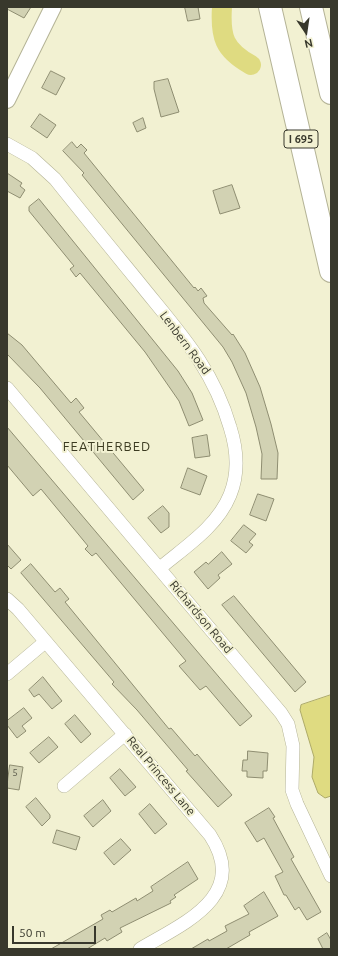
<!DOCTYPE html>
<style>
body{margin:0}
#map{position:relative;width:338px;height:956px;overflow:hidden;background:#f2f1d2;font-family:Ubuntu,sans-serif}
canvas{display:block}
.frame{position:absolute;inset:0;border:8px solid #38382c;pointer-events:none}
.north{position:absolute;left:286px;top:12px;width:40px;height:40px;-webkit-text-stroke:3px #f2f1d2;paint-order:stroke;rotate:167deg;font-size:11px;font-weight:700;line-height:16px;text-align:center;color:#38382c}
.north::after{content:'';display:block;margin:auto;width:14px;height:18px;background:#38382c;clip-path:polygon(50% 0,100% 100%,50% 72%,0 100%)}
.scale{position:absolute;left:12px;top:926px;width:84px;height:18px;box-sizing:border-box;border:2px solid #38382c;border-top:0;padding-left:5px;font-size:12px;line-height:14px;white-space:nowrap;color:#38382c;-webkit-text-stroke:3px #f2f1d2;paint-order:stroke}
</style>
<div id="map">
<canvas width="338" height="956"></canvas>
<div class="frame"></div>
<div class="north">N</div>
<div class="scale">50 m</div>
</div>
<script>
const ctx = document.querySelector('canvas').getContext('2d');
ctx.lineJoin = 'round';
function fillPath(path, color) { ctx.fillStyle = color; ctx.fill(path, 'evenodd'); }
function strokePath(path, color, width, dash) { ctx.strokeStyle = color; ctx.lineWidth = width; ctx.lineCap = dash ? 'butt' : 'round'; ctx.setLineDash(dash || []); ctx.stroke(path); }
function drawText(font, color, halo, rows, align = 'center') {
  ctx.font = font + ' Ubuntu,sans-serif'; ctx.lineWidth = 4; ctx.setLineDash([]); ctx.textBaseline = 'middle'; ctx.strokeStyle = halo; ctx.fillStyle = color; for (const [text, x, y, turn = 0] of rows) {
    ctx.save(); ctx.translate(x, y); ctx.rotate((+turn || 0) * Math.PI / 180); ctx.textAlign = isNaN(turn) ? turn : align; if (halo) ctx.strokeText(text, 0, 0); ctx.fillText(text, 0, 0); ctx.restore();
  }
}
const water = new Path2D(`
 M331 695V796L325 798 318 793 312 777 314 757 300 710 301 705Z`);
const river = new Path2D(`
 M222 7C220 37 224 50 251 65`);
const building = new Path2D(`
 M7 7H31L24 18 7 9Z
 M185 7H198L200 19 188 21Z
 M51 71 65 78 56 95 42 88Z
 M168 79 179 112 161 117 154 89V82Z
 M40 114 56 125 47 138 31 127Z
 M143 118 146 128 137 132 133 123Z
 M72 142 77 148 81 144 87 150 84 153 194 288 195 287 198 291 201 288 207 296 203 298 204 303 232 335 233 334 245 353 260 387 271 424 278 453 277 479H261L262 454 256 427 246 393 232 362 223 347 82 175 84 173 63 151Z
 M7 173 22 183 20 186 25 190 20 198 7 191Z
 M232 185 240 208 220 214 213 191Z
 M39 199 178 371 192 393 203 420 189 426 179 401 145 352 80 273 76 277 70 269 74 266 29 211V207Z
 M7 333 22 345 71 403 76 398 84 408 79 412 144 490 133 500 40 388 7 354Z
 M7 427 252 716 240 726 206 686 200 690 179 666 186 661 96 553 92 556 85 549 88 546 41 489 33 496 7 465Z
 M207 435 210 456 195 458 192 438Z
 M188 468 207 476 200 495 181 488Z
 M258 494 274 499 266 521 250 515Z
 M163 506 169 513V527L161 533 148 518Z
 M244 525 256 534 249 542 253 545 246 553 231 541Z
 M7 544 21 560 11 569 7 565Z
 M222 552 232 564 218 575 220 578 208 589 194 572 206 562 208 564Z
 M31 564 55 592 60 588 69 599 65 602 169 729 171 728 195 756 197 754 232 795 218 807 186 771 188 770 137 710 112 684 114 682 21 573Z
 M234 596 306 682 295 692 222 605Z
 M43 677 62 701 52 709 39 694 34 697 29 690Z
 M24 708 32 718 22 726 26 731 17 738 7 725V721Z
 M75 715 91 734 81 743 65 724Z
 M49 737 58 747 39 763 30 753Z
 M248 751 268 753 267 771H263V778L247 777V771H242L243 760H247Z
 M10 765 23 767 19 790 7 788Z
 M120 769 136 787 125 796 110 778Z
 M36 798 50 815V818L42 826 26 807Z
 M103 800 111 811 93 827 84 816Z
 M150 804 167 824 155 834 139 814Z
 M269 808 275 817 273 818 294 857 291 859 321 912 307 920 299 907 295 910 286 895H284L275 876 283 872 264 838 257 842 245 823Z
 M57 830 80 837 76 850 53 843Z
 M121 839 131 850 114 865 104 853Z
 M188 862 198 879 174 895 176 897 170 901 171 903 120 928 122 932 107 941 105 938 87 949H51L103 919 101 915 110 910 112 912 136 898 137 901 153 891 151 887Z
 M264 892 278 916 249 932 250 935 226 949H191L208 939 209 941 227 931 225 926 249 914 244 906Z
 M327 933 331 940V949H323L318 939Z`);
const minor = new Path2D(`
 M7 144 32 158 55 179C82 213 110 247 137 280 176 329 212 365 230 427 237 449 239 473 230 495 217 527 185 547 160 568
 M7 388 281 713 288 724 293 746 292 790 297 804 331 876
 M7 599 18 609 210 835C250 896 184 923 140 949
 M7 674 45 642
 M64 786 125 734`);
const tertiary = new Path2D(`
 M7 100 53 7`);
const motorway = new Path2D(`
 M270 7 331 271
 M311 7 331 93`);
const numberNames = [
 ["5",15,773]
];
const shields = [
 [301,139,34]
];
const shieldNames = [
 ["I 695",301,139]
];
const streetNames = [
 ["Lenbern Road",185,343,53],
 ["Richardson Road",201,617,50],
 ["Real Princess Lane",161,776,50]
];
const neighbourhoodNames = [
 ["FEATHERBED",107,447]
];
fillPath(water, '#dfdb81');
strokePath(water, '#adaa68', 1);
strokePath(river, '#dfdb81', 20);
fillPath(building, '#d2d2b3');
strokePath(building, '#8e8d71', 1);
strokePath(minor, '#b4b396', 14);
strokePath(tertiary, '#b4b396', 18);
strokePath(motorway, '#b4b396', 24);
strokePath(minor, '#fff', 13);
strokePath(tertiary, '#fff', 16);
strokePath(motorway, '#fff', 22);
drawText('10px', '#5e5e4e', null, numberNames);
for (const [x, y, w] of shields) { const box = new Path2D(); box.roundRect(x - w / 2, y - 9, w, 18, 3); ctx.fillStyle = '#f2f1d2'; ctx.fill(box); strokePath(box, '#38382c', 1); }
drawText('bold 11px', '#38382c', null, shieldNames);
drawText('12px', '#38382c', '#f2f1d2', streetNames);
ctx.letterSpacing = '1px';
drawText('13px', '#3c3b21', '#f2f1d2', neighbourhoodNames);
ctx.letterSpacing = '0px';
</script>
